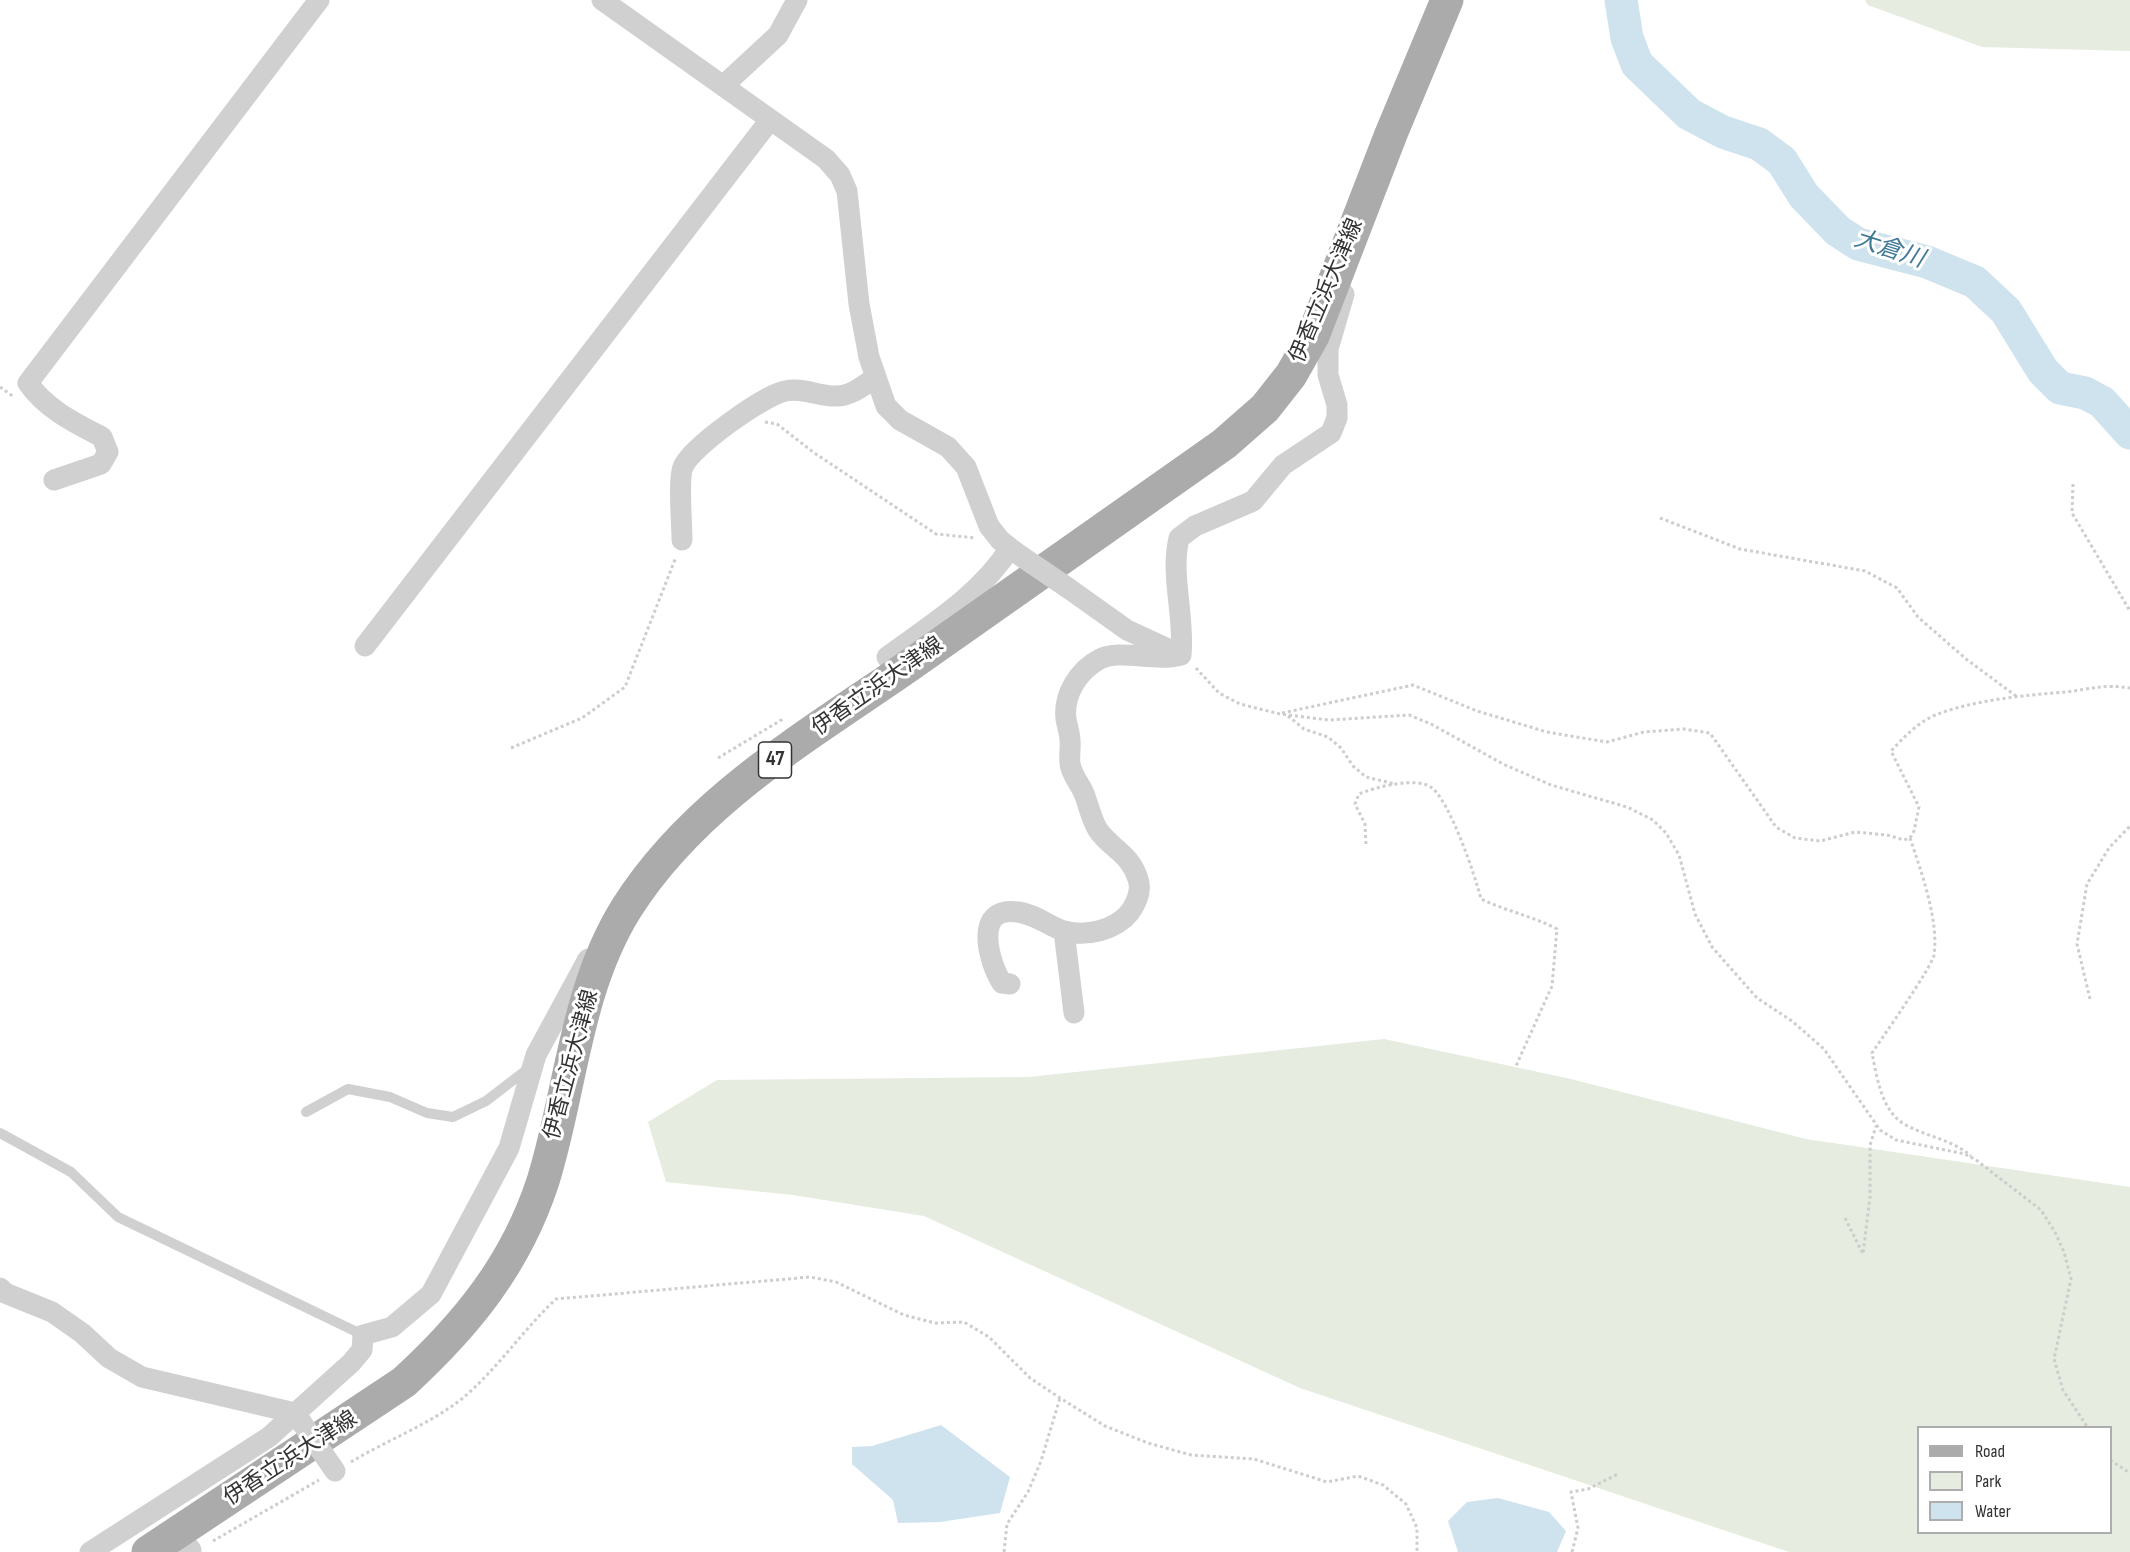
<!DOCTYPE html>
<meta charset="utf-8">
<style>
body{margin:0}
#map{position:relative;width:2130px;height:1552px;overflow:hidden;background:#fff;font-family:"Sofia Sans Condensed",sans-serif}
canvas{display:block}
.legend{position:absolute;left:1917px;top:1426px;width:195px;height:108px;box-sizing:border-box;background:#fff;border:2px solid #adadad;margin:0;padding:8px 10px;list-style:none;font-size:18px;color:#333}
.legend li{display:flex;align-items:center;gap:12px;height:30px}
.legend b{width:30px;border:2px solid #adadad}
</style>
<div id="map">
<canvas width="2130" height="1552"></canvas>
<ul class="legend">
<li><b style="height:8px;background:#ababab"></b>Road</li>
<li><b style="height:16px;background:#e6ecdf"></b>Park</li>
<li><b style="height:16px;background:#cfe3ee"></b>Water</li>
</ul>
</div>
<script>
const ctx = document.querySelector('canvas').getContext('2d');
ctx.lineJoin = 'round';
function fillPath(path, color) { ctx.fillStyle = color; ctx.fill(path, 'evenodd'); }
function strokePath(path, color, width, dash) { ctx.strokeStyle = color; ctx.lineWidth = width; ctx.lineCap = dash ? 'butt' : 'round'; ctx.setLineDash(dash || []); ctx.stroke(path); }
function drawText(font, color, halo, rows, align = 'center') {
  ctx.font = font + ' "Sofia Sans Condensed","Noto Sans JP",sans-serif'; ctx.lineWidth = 6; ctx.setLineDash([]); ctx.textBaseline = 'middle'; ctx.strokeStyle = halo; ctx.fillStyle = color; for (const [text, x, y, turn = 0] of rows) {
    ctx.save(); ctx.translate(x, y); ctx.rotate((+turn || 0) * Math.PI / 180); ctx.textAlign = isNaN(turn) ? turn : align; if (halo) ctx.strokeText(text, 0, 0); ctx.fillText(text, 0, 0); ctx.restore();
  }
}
const green = new Path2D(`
 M1865 0H2130V51L1982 47 1868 5Z
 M1384 1039 1571 1079 1806 1139 2130 1187V1552H1789L1300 1388 924 1216 793 1195 666 1182 648 1122 717 1080 1029 1077ZM1918 1428H2110V1532H1918Z`);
const water = new Path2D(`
 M941 1425 1010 1477 1000 1513 940 1522 898 1523 893 1500 852 1464V1447L872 1446Z
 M1498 1498 1549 1512 1566 1531 1557 1552H1458L1448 1521 1467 1502Z`);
const river = new Path2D(`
 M1621 0 1627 38 1637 64 1689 114 1723 132 1759 144 1782 161 1804 196 1838 231 1858 244 1927 262 1975 282 2006 311 2043 371 2060 388 2085 393 2102 402 2130 433`);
const path = new Path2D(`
 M0 387 14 397
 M765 422 777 424 813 452 936 534 976 538
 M2073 484 2072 513 2130 611
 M1660 518 1740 549 1865 571 1897 588 1918 617 1966 659 2016 696
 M1196 668 1219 693 1240 704 1280 714 1329 720 1409 715 1431 724 1503 764 1551 785 1627 807 1653 820 1666 833 1679 855 1695 914 1712 947 1757 998 1792 1021 1824 1049 1880 1130 1896 1140 1965 1154 1976 1160 2041 1210 2055 1232 2064 1252 2071 1279 2054 1359 2063 1390 2088 1428
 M1282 713 1413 685 1477 711 1547 732 1607 742 1644 732 1684 729 1710 733 1776 827 1795 838 1820 841 1855 832 1887 835 1904 840 1910 838 1914 831 1919 807 1891 751C1904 737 1919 721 1938 714 1975 700 2026 695 2066 692 2092 689 2102 684 2130 688
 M1288 716 1304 729 1328 737 1341 748 1353 766 1366 777 1395 784
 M511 748 582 718 625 687 676 557
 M718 758 783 719
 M1910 838C1921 871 1939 920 1934 955 1932 967 1882 1038 1872 1053 1877 1077 1881 1110 1904 1124 1927 1137 1951 1139 1971 1156
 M1366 844 1365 824 1355 804 1359 794C1375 787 1418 776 1432 788 1450 802 1475 875 1481 899 1506 911 1532 916 1557 929L1552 986 1516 1066
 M2090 999 2077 944 2087 884 2109 848 2130 826
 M1845 1218 1863 1254 1870 1197V1145L1876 1126
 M2110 1460 2130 1473
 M351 1462C387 1440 431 1424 464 1397 498 1368 523 1330 556 1299L810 1277 836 1282 904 1315 935 1323 964 1322 989 1337 1030 1378 1060 1398 1105 1426 1148 1443 1191 1455 1254 1459 1327 1482 1358 1476 1383 1485 1406 1504 1417 1528V1552
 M213 1541 319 1480
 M1004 1552 1007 1524 1028 1492 1041 1461 1060 1398
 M1572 1552 1578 1528 1571 1492 1588 1489 1618 1474`);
const lane = new Path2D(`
 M306 1112 348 1089 390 1097 427 1113 453 1117 486 1101 529 1068
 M0 1133 71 1172 118 1217 363 1335`);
const street = new Path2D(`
 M602 0 826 159 840 175 847 191 859 304 869 357 886 406 900 420 948 447 966 467 989 526 1000 540 1015 552
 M723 86 778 35 797 0
 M54 480 101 464 108 452 102 437C75 423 46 409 28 383L319 0
 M682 540C682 525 678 478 683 467 691 447 763 396 785 391 803 387 817 396 835 396 850 397 864 385 876 377
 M1068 588 1127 630 1181 655
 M365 646 770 120
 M1181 655C1185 616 1170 576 1179 538L1195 526 1253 501 1283 465 1331 433 1337 418V405L1328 375V349L1344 294
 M898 673 887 657C932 624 980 595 1010 548
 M1064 931 1074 1013
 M1010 984 1002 983C988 961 973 905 1018 912 1038 915 1048 926 1064 931 1087 937 1116 930 1130 912 1137 902 1142 891 1138 879 1130 853 1111 849 1098 830 1092 821 1089 807 1085 796 1082 787 1074 778 1071 768 1068 760 1071 749 1070 741 1070 733 1067 726 1066 719 1063 694 1079 670 1100 659 1120 649 1155 662 1181 655
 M0 1288 5 1293 52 1312 82 1333 109 1358 142 1377 295 1413
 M177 1533 191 1550
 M90 1552 269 1437 351 1363 362 1350 363 1335 392 1327 431 1294 509 1148 536 1055 588 959`);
const primary = new Path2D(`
 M148 1552 404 1382C467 1324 516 1264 543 1181 571 1091 575 991 626 909 694 801 808 736 910 665 1015 591 1119 518 1224 444L1265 408 1291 375 1313 336 1391 134 1447 0`);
const streetBridge = new Path2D(`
 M1015 552 1068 588
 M295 1413 335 1471`);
const shields = [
 [775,760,33]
];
const shieldNames = [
 ["47",775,760]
];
const streetNames = [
 ["伊香立浜大津線",1327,291,-67],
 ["伊香立浜大津線",878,687,-35],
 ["伊香立浜大津線",572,1065,-75],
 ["伊香立浜大津線",291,1459,-33]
];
const waterNames = [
 ["大倉川",1889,250,18]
];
fillPath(green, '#e6ecdf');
fillPath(water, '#cfe3ee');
strokePath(river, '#cfe3ee', 33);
strokePath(path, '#cdcdcd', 3, [3, 3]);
strokePath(lane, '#d0d0d0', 10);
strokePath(street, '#d0d0d0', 21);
strokePath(primary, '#ababab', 33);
strokePath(streetBridge, '#d0d0d0', 21);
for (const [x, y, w] of shields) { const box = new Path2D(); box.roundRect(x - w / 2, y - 18, w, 36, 4.5); ctx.fillStyle = '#fff'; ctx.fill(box); strokePath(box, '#333', 1.5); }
drawText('bold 21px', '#333', null, shieldNames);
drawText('22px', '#333', '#fff', streetNames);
drawText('italic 24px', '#3f7997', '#fff', waterNames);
</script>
